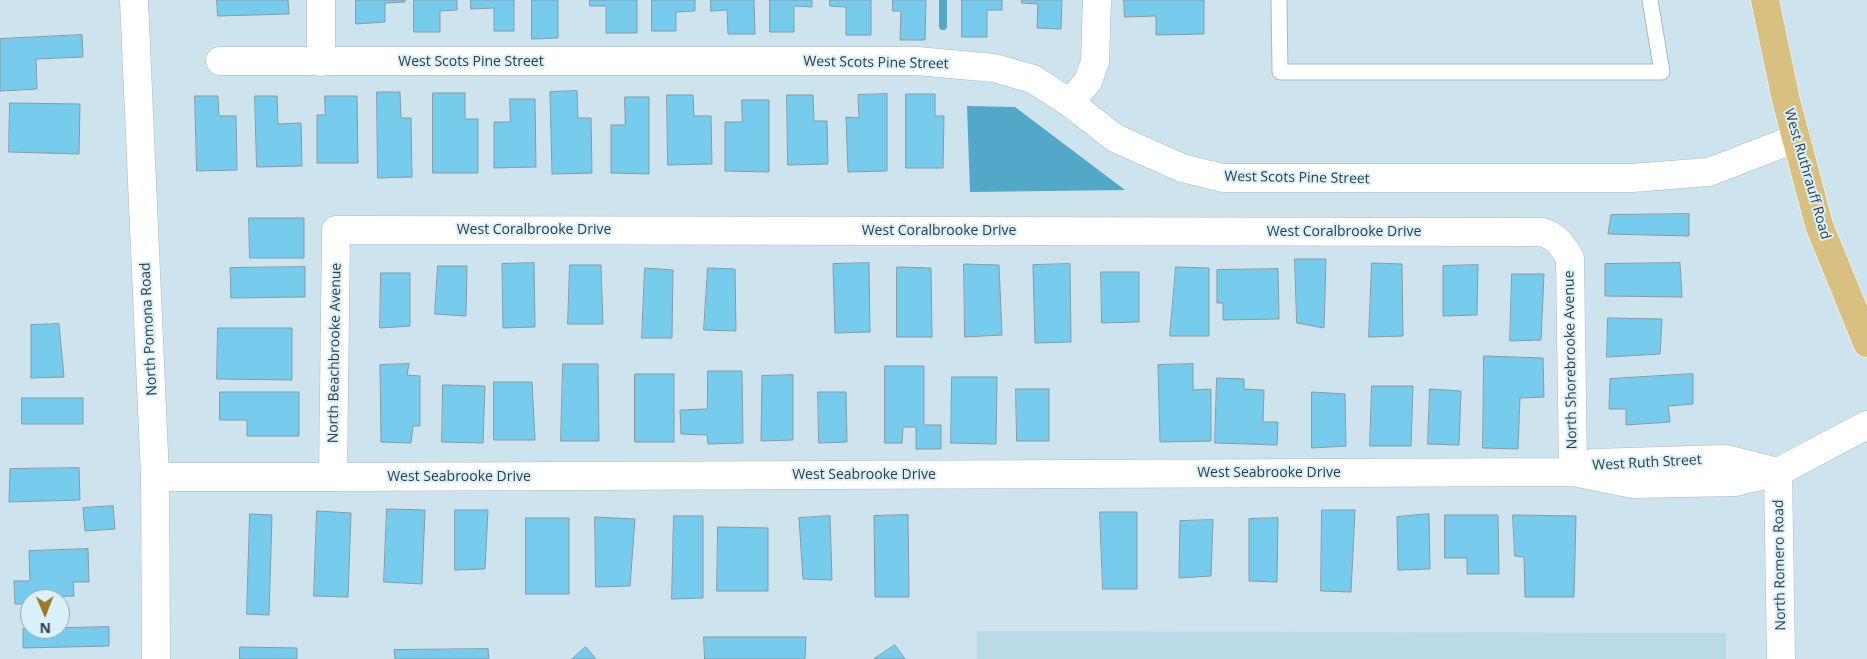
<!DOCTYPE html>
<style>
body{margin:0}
#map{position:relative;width:1867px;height:659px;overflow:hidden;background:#cde4ee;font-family:"Open Sans",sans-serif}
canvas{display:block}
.north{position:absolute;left:20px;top:589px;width:50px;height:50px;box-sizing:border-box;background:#daf1fc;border:1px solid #98a9b1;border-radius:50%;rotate:179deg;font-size:14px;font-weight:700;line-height:20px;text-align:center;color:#343d41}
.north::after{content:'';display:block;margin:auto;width:18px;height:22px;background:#9a7a24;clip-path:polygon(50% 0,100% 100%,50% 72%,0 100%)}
</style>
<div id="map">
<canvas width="1867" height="659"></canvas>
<div class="north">N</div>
</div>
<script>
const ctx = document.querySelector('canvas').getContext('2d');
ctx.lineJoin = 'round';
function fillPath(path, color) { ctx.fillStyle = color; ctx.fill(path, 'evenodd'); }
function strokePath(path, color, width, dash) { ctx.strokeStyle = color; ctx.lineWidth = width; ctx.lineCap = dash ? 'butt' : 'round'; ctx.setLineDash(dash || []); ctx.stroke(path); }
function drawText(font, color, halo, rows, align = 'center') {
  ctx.font = font + ' "Open Sans",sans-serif'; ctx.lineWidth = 4; ctx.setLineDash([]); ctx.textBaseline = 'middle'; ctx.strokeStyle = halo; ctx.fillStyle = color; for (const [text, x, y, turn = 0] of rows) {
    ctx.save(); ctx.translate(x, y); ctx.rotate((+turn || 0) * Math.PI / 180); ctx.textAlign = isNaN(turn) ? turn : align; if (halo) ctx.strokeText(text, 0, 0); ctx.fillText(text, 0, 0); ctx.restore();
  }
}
const built = new Path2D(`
 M977 631 1726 633V659H977Z`);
const water = new Path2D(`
 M967 106 1015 107 1125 190 970 192Z`);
const stream = new Path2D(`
 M943 26V0`);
const building = new Path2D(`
 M217 0H288L289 14 218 16Z
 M356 0H405V2L385 3V22L356 24Z
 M414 0H457V10L440 11V32H414Z
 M471 0H514V31H494V8L471 9Z
 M532 0H558V38L532 39Z
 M590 0H637V33H606V6H590Z
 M652 0H695V11L676 12V31H652Z
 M711 0H754L755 34H728L727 10 711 11Z
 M770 0H812V7L794 6V32H770Z
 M830 0H871V35H846V7L830 6Z
 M893 0H926L925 40H900L901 11H893Z
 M962 0H1002V10H987V37H962Z
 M1022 0H1062L1061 29 1037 28 1038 4 1022 3Z
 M1124 0H1204V34L1156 35V16L1125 17Z
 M82 35 83 57 36 59 37 89 0 91V39Z
 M577 91 578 118H591L592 173 552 174 550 92Z
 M377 92H400L401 118H411L412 177 378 178Z
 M433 93H465V119H478V173H433Z
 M887 94V171L848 172 846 117 859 118 858 95Z
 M906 94H935V116H944L943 168H906Z
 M667 95H693L694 116H711L712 164 668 165Z
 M787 95H813L814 121H827L828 164 788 165Z
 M195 96H218L219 116H236L237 170 197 171Z
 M255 96H277L278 124 301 123 302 166 257 167Z
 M325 96H357L358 163H317V115H325Z
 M625 97H649V174L611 173V125H625Z
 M510 99H535L536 167 494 168V122H510Z
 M742 100H769V172L725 171V122H742Z
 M10 103 80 104 79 154 9 152Z
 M1689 214V236L1608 234 1611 215Z
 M249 218H304V258H250Z
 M1295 259H1326L1324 328 1297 323Z
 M534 263 535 327 503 328 502 264Z
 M869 263 870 332 835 333 833 264Z
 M1372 263 1402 264 1403 336 1369 337Z
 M1680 263 1682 297 1605 296V264Z
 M964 264 999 265 1002 335 965 337Z
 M1070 264 1071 342 1035 343 1033 265Z
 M570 265H601L603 324H568Z
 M1478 265 1477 315 1443 316V266Z
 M438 266H467L466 316 435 314Z
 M305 267V297L231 298 230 268Z
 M897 267 931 268 932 337H897Z
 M1176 267 1209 268V336H1170Z
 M645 268 673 270 672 338H642Z
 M708 268 735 269 736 331 704 330Z
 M1278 269 1279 319 1223 320V303H1217V270Z
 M1101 272H1139V322L1102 323Z
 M381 273H410V326L380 328Z
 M1512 274H1544L1541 340 1510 341Z
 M1608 318 1662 319 1660 354 1607 357Z
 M59 324 64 377 31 378V325Z
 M218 328H292V380L217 379Z
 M1484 356 1543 358 1544 397 1520 398 1518 449 1483 448Z
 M409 364 407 375 420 376V426H413L411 443 381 442 380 365Z
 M563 364H598L599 441H561Z
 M1193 364V390L1211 389V441L1160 442 1158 365Z
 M885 366H924V425H941V449H916V427H903L902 443H885Z
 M708 371H742L743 443 708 444 707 435 681 434 680 410 707 409Z
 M635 374H674V442H635Z
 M1693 374V404L1668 406 1670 422 1626 425V409H1609L1610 379Z
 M793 375V440L761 441 762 376Z
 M952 377H997L996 444 951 443Z
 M1217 378 1244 379V389L1264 390 1263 422H1278L1277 445 1215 443Z
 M494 382H532L535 440H494Z
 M443 385 485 386 483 443 442 442Z
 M1372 386H1413L1411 446H1370Z
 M1016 389H1049V441H1017Z
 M1430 389 1461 391 1459 445 1428 444Z
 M220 392H299V436H247V420H220Z
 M818 392H846L847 442 819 443Z
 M1312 392 1345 394 1346 446 1312 448Z
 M22 398H83V424H22Z
 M79 468 80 500 9 502 10 469Z
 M113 506 115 529 85 531 83 508Z
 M387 509 425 510 422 584 384 582Z
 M455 510H488L485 569 455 570Z
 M1322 510H1355L1351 592 1321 591Z
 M317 511 351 513 348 597 314 596Z
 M1100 512H1137V589H1103Z
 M250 514 272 515 269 615 247 614Z
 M1429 514 1430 569 1398 570 1397 517Z
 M908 515 909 597H875L874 516Z
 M1445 515H1498L1499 574H1467V558H1445Z
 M1513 515 1576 516 1574 597H1525L1524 557 1515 556Z
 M674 516H703V598L672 599Z
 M830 516 832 580 803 579 799 518Z
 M595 517 635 519 630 586 596 587Z
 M526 518H569V594H526Z
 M1278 518 1277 582 1249 581V519Z
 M1213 520 1211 576 1179 578 1180 521Z
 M718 527 768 528V591H717Z
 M88 549 89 582H73L74 596 39 597V599H30V604H15L14 581H30L29 551Z
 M109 627V646L23 648V629Z
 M704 637H806L805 659H705Z
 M895 645 905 659H874Z
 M240 647 297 648V659H240Z
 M586 647 596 659H572Z
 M488 649 489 659H395L394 650Z`);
const service = new Path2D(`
 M1279 0 1280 72H1662L1650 0`);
const minor = new Path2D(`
 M134 0 155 477 156 659
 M220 61H917L994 68 1033 79 1070 103 1115 138 1182 168 1223 178H1632L1709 172 1797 138
 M321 62V0
 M1070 103 1088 81 1095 62 1097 0
 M1726 459 1778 472 1736 482 1633 484 1573 472 1593 463Z
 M155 477H333L1573 472 1570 258C1563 246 1556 236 1542 232L336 230 333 477
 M1781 659 1778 472 1867 425`);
const primary = new Path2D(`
 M1765 0 1786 100 1819 225 1867 343`);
const streetNames = [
 ["West Scots Pine Street",471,62],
 ["West Scots Pine Street",876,63,1],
 ["West Ruthrauff Road",1807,174,74],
 ["West Scots Pine Street",1297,178,1],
 ["West Coralbrooke Drive",534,230],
 ["West Coralbrooke Drive",939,231],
 ["West Coralbrooke Drive",1344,232],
 ["North Pomona Road",149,329,-93],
 ["North Beachbrooke Avenue",335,353,-89],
 ["North Shorebrooke Avenue",1571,360,-91],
 ["West Ruth Street",1647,463,-3],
 ["West Seabrooke Drive",1269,473],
 ["West Seabrooke Drive",864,475],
 ["West Seabrooke Drive",459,477],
 ["North Romero Road",1780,565,-91]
];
fillPath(built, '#bbdae8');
fillPath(water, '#53a7c8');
strokePath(stream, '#53a7c8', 8);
fillPath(building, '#77cbed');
strokePath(building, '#869ba4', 1);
strokePath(service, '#a5bbc5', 17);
strokePath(minor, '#a5bbc5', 29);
strokePath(primary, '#fff', 29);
strokePath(service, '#fff', 15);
strokePath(minor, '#fff', 28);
strokePath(primary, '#d7c082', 28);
drawText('14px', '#343d41', '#daf1fc', streetNames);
</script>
